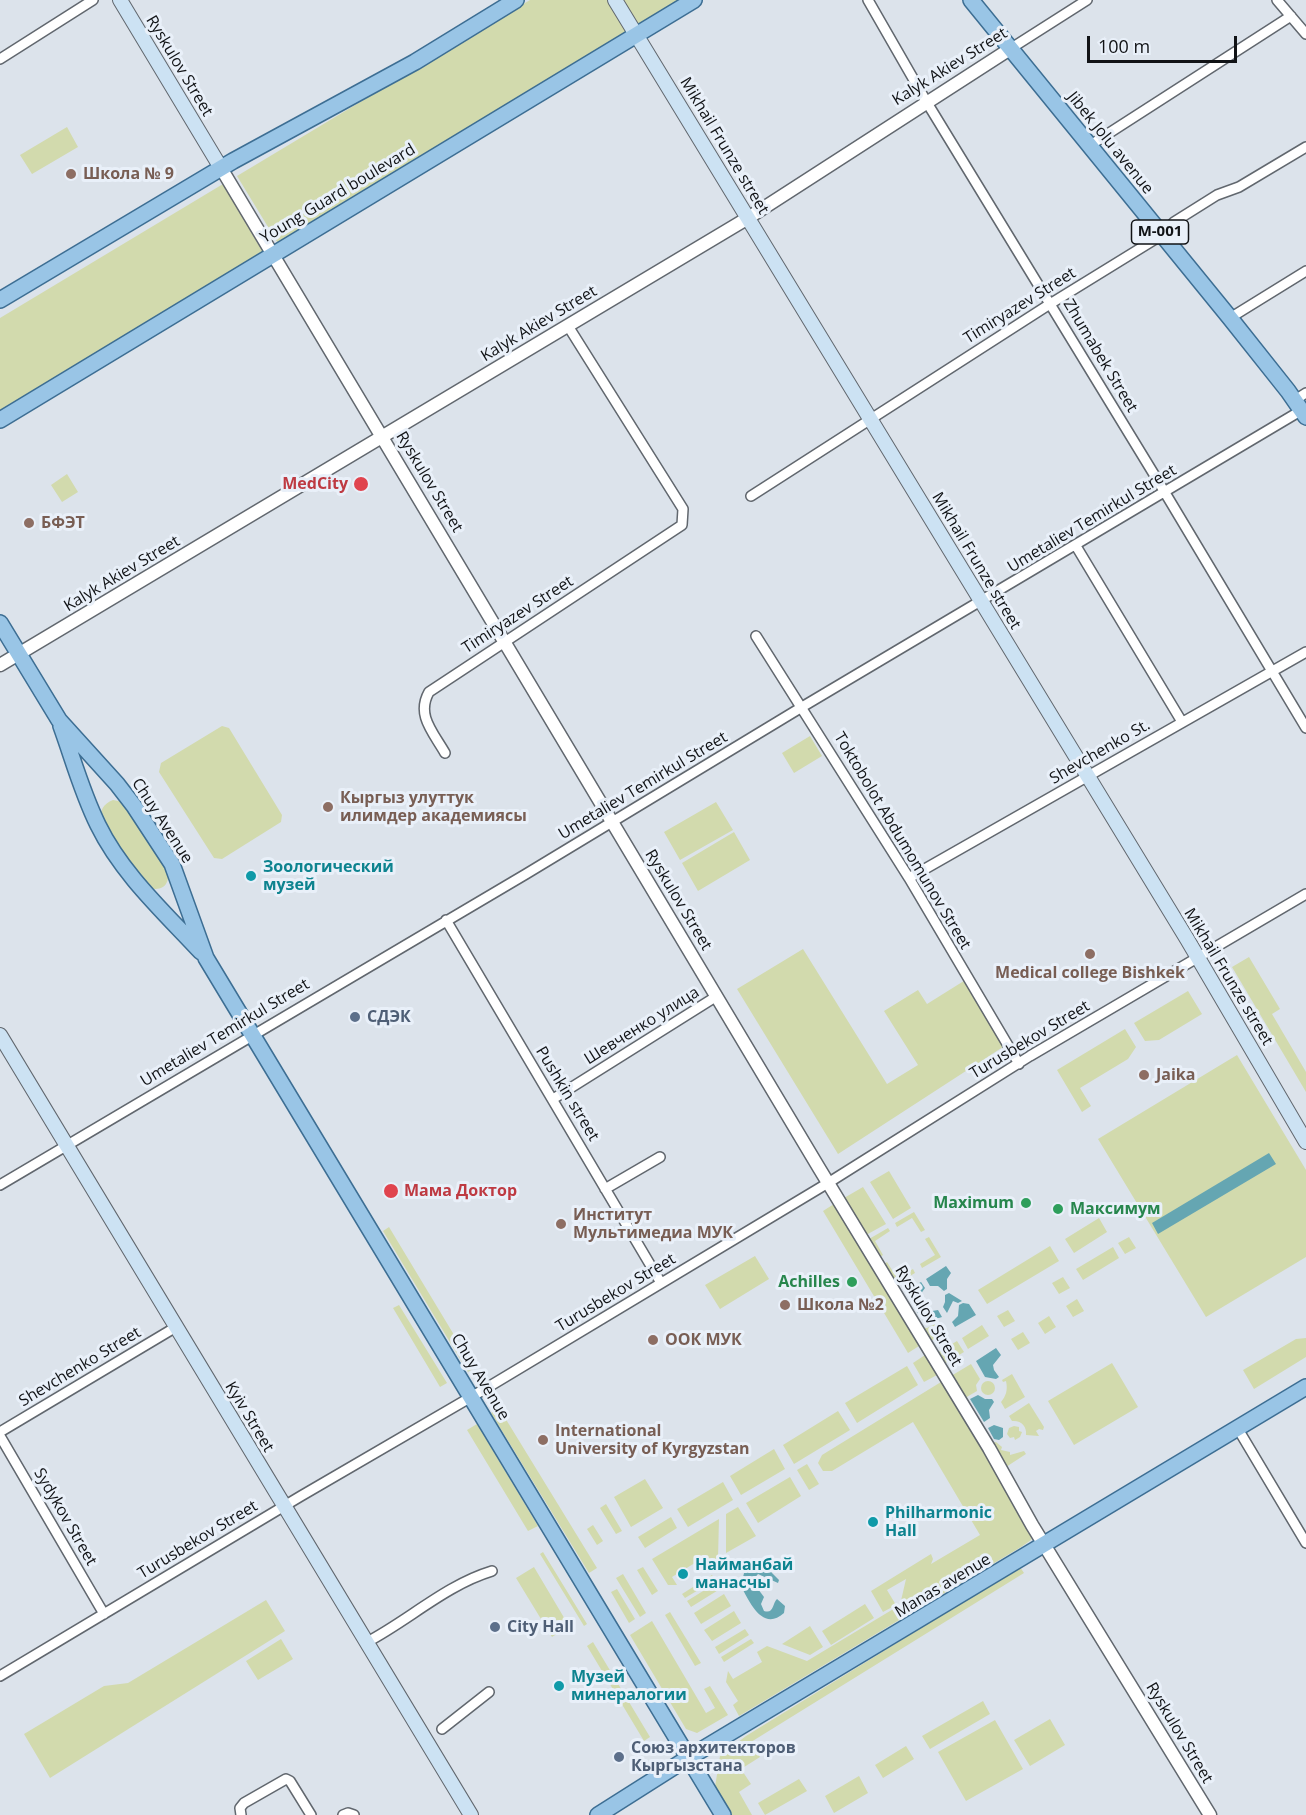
<!DOCTYPE html>
<meta charset="utf-8">
<style>
body{margin:0}
#map{position:relative;width:1306px;height:1815px;overflow:hidden;background:#dce3eb;font-family:"Open Sans",sans-serif}
canvas{display:block}
.scale{position:absolute;left:1087px;top:36px;width:150px;height:27px;box-sizing:border-box;border:3px solid #111316;border-top:0;padding-left:8px;font-size:18px;line-height:21px;white-space:nowrap;color:#111316;-webkit-text-stroke:4px #e9f0f9;paint-order:stroke}
</style>
<div id="map">
<canvas width="1306" height="1815"></canvas>
<div class="scale">100 m</div>
</div>
<script>
const ctx = document.querySelector('canvas').getContext('2d');
ctx.lineJoin = 'round';
function fillPath(path, color) { ctx.fillStyle = color; ctx.fill(path, 'evenodd'); }
function strokePath(path, color, width, dash) { ctx.strokeStyle = color; ctx.lineWidth = width; ctx.lineCap = dash ? 'butt' : 'round'; ctx.setLineDash(dash || []); ctx.stroke(path); }
function drawText(font, color, halo, rows, align = 'center') {
  ctx.font = font + ' "Open Sans",sans-serif'; ctx.lineWidth = 6; ctx.setLineDash([]); ctx.textBaseline = 'middle'; ctx.strokeStyle = halo; ctx.fillStyle = color; for (const [text, x, y, turn = 0] of rows) {
    ctx.save(); ctx.translate(x, y); ctx.rotate((+turn || 0) * Math.PI / 180); ctx.textAlign = isNaN(turn) ? turn : align; if (halo) ctx.strokeText(text, 0, 0); ctx.fillText(text, 0, 0); ctx.restore();
  }
}
const green = new Path2D(`
 M530 0H608L629 35 279 245 237 176Z
 M623 0H688L641 28Z
 M67 127 78 147 32 174 20 155Z
 M223 184 264 254 0 413V318Z
 M67 474 78 492 62 502 51 485Z
 M222 726 229 728 282 815 281 822 222 859 214 858 159 772 161 763Z
 M810 736 822 756 794 773 782 753Z
 M113 800 123 802 167 866C172 885 162 894 144 886L101 820C100 810 103 804 113 800Z
 M716 802 733 830 680 860 664 832Z
 M734 832 750 860 698 891 682 863Z
 M803 949 887 1084 918 1065 884 1011 918 990 927 1004 967 979 1006 1045 838 1154 737 989Z
 M1249 957 1280 1009 1272 1014 1306 1072V1092L1232 967Z
 M1188 991 1202 1014 1159 1040 1145 1041 1134 1023Z
 M1125 1029 1136 1047 1128 1059 1080 1088 1091 1106 1082 1112 1057 1070Z
 M1237 1055 1306 1170V1257L1206 1317 1098 1139Z
 M889 1171 911 1208 893 1219 870 1182Z
 M863 1187 886 1224 866 1235 844 1198Z
 M834 1204 919 1346 908 1353 823 1211Z
 M914 1212 925 1230 921 1232 912 1218 897 1227 895 1223Z
 M1099 1218 1107 1232 1074 1253 1065 1239Z
 M389 1227 474 1368 468 1372 383 1231Z
 M888 1228 890 1231 875 1241 883 1255 880 1257 869 1239Z
 M929 1237 941 1257 922 1268 920 1264 935 1255 925 1239Z
 M1129 1237 1136 1248 1125 1254 1118 1243Z
 M1050 1246 1059 1261 987 1304 978 1290Z
 M1113 1247 1119 1258 1083 1280 1076 1269Z
 M755 1256 769 1279 720 1309 705 1285Z
 M887 1262 897 1278 913 1269 915 1273 896 1284 884 1264Z
 M1063 1277 1070 1288 1059 1294 1052 1283Z
 M1077 1299 1084 1311 1073 1317 1066 1306Z
 M399 1305 447 1383 440 1387 393 1308Z
 M1008 1310 1015 1321 1004 1327 997 1316Z
 M1049 1316 1056 1327 1045 1334 1038 1323Z
 M935 1324 941 1335 926 1344 916 1327 927 1328Z
 M982 1325 989 1336 968 1349 962 1338Z
 M1023 1332 1030 1343 1018 1350 1011 1339Z
 M1306 1338V1357L1254 1389 1243 1370 1296 1339Z
 M957 1341 964 1352 944 1364 937 1353Z
 M925 1355 937 1375 924 1382 913 1363Z
 M1112 1363 1138 1407 1074 1445 1048 1401Z
 M971 1364 980 1379 976 1385 977 1391 965 1398 951 1376Z
 M907 1366 918 1385 857 1423 845 1403Z
 M1012 1374 1025 1397 1005 1409 1001 1402C1006 1396 1008 1390 1006 1381L1003 1382 1002 1380Z
 M981 1388a7 7 0 1 1 14 0a7 7 0 1 1-14 0Z
 M941 1382 1033 1534 1031 1540 1021 1547 739 1716 733 1705 738 1701 726 1682 728 1671 733 1679 762 1662 757 1652 767 1646 807 1661 900 1605 906 1579 887 1590 896 1605 883 1612 871 1591 931 1554 933 1559 931 1564 980 1535 913 1422 832 1471H823L818 1463 822 1455Z
 M1029 1403 1044 1427 1043 1430 1039 1429 1036 1431 1039 1436 1026 1435C1027 1426 1021 1420 1012 1421L1009 1416Z
 M499 1408 597 1568 589 1573 491 1413Z
 M838 1411 850 1430 794 1464 783 1445Z
 M477 1424 538 1526 528 1531 467 1430Z
 M1014 1426 1019 1427V1431L1022 1432 1020 1437 1015 1440 1014 1437 1010 1438 1007 1434 1009 1428Z
 M996 1442 1002 1447 1001 1450 1010 1452V1455L1024 1451 1026 1454 1006 1467 992 1443Z
 M774 1449 785 1469 741 1495 730 1476Z
 M807 1464 819 1484 809 1490 797 1470Z
 M790 1477 801 1496 758 1523 746 1503Z
 M645 1479 663 1508 631 1527 614 1497Z
 M723 1482 733 1500 688 1527 677 1509Z
 M606 1504 622 1531 616 1534 600 1508Z
 M738 1507 756 1536 726 1553V1514Z
 M671 1517 677 1528 645 1548 638 1537Z
 M719 1519 718 1558 708 1564 703 1558 672 1577 677 1585H668L652 1559Z
 M593 1525 603 1541 597 1545 587 1529Z
 M543 1552 587 1624 584 1626 540 1554Z
 M534 1567 569 1626 552 1637 516 1578Z
 M643 1567 658 1591 652 1595 637 1570Z
 M1020 1567 1024 1573 751 1742 760 1757 741 1769 751 1784 739 1792 752 1815H732L715 1787 720 1756 746 1736Z
 M623 1574 646 1613 640 1617 616 1578Z
 M712 1575 715 1580 685 1598 682 1594Z
 M716 1583 720 1589 691 1607 687 1601Z
 M617 1589 635 1619 629 1623 611 1592Z
 M724 1594 731 1606 701 1624 694 1613Z
 M266 1600 285 1631 50 1778 24 1734 104 1686 128 1683Z
 M865 1604 874 1618 831 1645 822 1631Z
 M734 1611 741 1623 712 1641 704 1630Z
 M670 1612 701 1663 695 1666 665 1615Z
 M652 1621 706 1713 715 1708 704 1689 710 1686 728 1715 697 1733 686 1729 630 1635Z
 M810 1626 823 1647 810 1655 782 1644Z
 M745 1629 749 1635 719 1654 715 1647Z
 M281 1639 293 1659 258 1680 246 1661Z
 M751 1639 754 1643 724 1662 721 1657Z
 M593 1642 650 1737 644 1741 587 1646Z
 M983 1701 990 1714 930 1749 922 1736Z
 M1050 1719 1065 1745 1030 1766 1014 1740Z
 M995 1720 1023 1769 966 1801 938 1752Z
 M906 1746 914 1759 883 1778 875 1765Z
 M859 1776 868 1793 834 1813 825 1796Z
 M799 1779 807 1791 765 1815 758 1803Z`);
const water = new Path2D(`
 M1269 1153 1276 1164 1158 1234 1152 1223Z
 M946 1266 951 1273 947 1279V1289L944 1291 938 1286H930L926 1279Z
 M921 1282 925 1288 920 1295 921 1304 915 1308 913 1301 914 1286Z
 M949 1293 962 1301 958 1303 953 1301 947 1313 943 1307 945 1302V1295Z
 M963 1303 969 1304 976 1315 955 1327 952 1322 958 1316 959 1305Z
 M924 1308 932 1311 938 1310 942 1317C933 1320 925 1319 917 1312Z
 M996 1348 1001 1355 993 1365 994 1370 999 1377 996 1379 985 1377 976 1361Z
 M978 1395 985 1399H992L994 1402 989 1410 990 1418 984 1422 970 1399Z
 M994 1425 1003 1428V1437L999 1440 994 1439 988 1428Z
 M755 1561 763 1564 779 1580 778 1583 758 1574 752 1581 764 1597 761 1604 764 1611C774 1614 772 1604 777 1599L785 1606 784 1613C763 1632 750 1603 741 1586L744 1573Z`);
const minor = new Path2D(`
 M868 0 926 101 1155 476 1306 728
 M1277 0 1306 34
 M1010 49 1087 0
 M0 59 93 0
 M1089 146 1291 16
 M1230 318 1306 271
 M1295 400 1306 393
 M751 496 1050 304 1162 235 1174 222 1217 195 1239 187 1306 147
 M1076 546 1182 722
 M756 636 909 878 1019 1064
 M445 753C433 732 416 715 429 692L682 525 683 509 568 326
 M909 878 1306 652
 M446 920 661 1283
 M553 1099 717 996
 M0 1185 526 874 802 707 1302 410
 M605 1189 660 1157
 M1238 1429 1306 1543
 M0 1432 176 1327
 M0 1436 104 1614
 M367 1642C409 1620 446 1585 492 1571
 M0 1676 301 1496 490 1386 828 1183 1030 1056 1306 894
 M442 1729 489 1692
 M241 1815 240 1808 244 1803 286 1779 290 1781 311 1815
 M343 1815 348 1813 354 1815`);
const tertiary = new Path2D(`
 M221 168 819 1168 989 1448 1032 1525 1210 1815
 M0 665 748 218 1010 49`);
const secondary = new Path2D(`
 M120 0 221 168
 M615 0 1187 939 1306 1142
 M0 1035 471 1815`);
const primary = new Path2D(`
 M971 0 1230 318 1288 391 1306 417
 M0 300 233 161 415 62 516 0
 M0 420 694 0
 M0 623 59 720 117 784 134 806 172 864 206 958 723 1815
 M61 726C73 759 82 793 98 825 122 874 164 912 201 952
 M598 1815 688 1758 1306 1387`);
const markers = [
 [71,174,6,"#8d6e63"],
 [361,484,8,"#e0444e"],
 [29,523,6,"#8d6e63"],
 [328,807,6,"#8d6e63"],
 [251,876,6,"#0f9aa8"],
 [1090,954,6,"#8d6e63"],
 [355,1017,6,"#5c6f8a"],
 [1144,1075,6,"#8d6e63"],
 [391,1191,8,"#e0444e"],
 [1026,1203,6,"#2e9e5b"],
 [1058,1209,6,"#2e9e5b"],
 [561,1224,6,"#8d6e63"],
 [852,1282,6,"#2e9e5b"],
 [785,1305,6,"#8d6e63"],
 [653,1340,6,"#8d6e63"],
 [543,1440,6,"#8d6e63"],
 [873,1522,6,"#0f9aa8"],
 [683,1574,6,"#0f9aa8"],
 [495,1627,6,"#5c6f8a"],
 [559,1686,6,"#0f9aa8"],
 [619,1757,6,"#5c6f8a"]
];
const shields = [
 [1160,232,57]
];
const shieldNames = [
 ["М-001",1160,232]
];
const streetNames = [
 ["Ryskulov Street",179,66,59],
 ["Kalyk Akiev Street",950,67,-32],
 ["Jibek Jolu avenue",1110,143,51],
 ["Mikhail Frunze street",724,146,59],
 ["Young Guard boulevard",338,194,-31],
 ["Timiryazev Street",1020,306,-32],
 ["Kalyk Akiev Street",539,324,-31],
 ["Zhumabek Street",1100,356,59],
 ["Ryskulov Street",429,482,59],
 ["Umetaliev Temirkul Street",1092,519,-31],
 ["Mikhail Frunze street",976,561,59],
 ["Kalyk Akiev Street",122,574,-31],
 ["Timiryazev Street",518,615,-33],
 ["Shevchenko St.",1100,752,-30],
 ["Umetaliev Temirkul Street",643,786,-31],
 ["Chuy Avenue",162,821,57],
 ["Toktobolot Abdumomunov Street",902,841,59],
 ["Ryskulov Street",678,900,59],
 ["Mikhail Frunze street",1228,977,59],
 ["Шевченко улица",642,1026,-32],
 ["Umetaliev Temirkul Street",225,1033,-31],
 ["Turusbekov Street",1030,1040,-31],
 ["Pushkin street",567,1094,59],
 ["Turusbekov Street",616,1293,-31],
 ["Ryskulov Street",928,1316,59],
 ["Shevchenko Street",80,1367,-31],
 ["Chuy Avenue",480,1377,59],
 ["Kyiv Street",249,1417,59],
 ["Sydykov Street",65,1517,60],
 ["Turusbekov Street",198,1540,-31],
 ["Manas avenue",943,1586,-31],
 ["Ryskulov Street",1179,1733,59]
];
const educationNames = [
 ["Школа № 9",83,174],
 ["БФЭТ",41,523],
 ["Кыргыз улуттук",340,798],
 ["илимдер академиясы",340,816],
 ["Medical college Bishkek",1090,973,"center"],
 ["Jaika",1156,1075],
 ["Институт",573,1215],
 ["Мультимедиа МУК",573,1233],
 ["Школа №2",797,1305],
 ["ООК МУК",665,1340],
 ["International",555,1431],
 ["University of Kyrgyzstan",555,1449]
];
const healthNames = [
 ["MedCity",348,484],
 ["Мама Доктор",404,1191,"left"]
];
const cultureNames = [
 ["Зоологический",263,867],
 ["музей",263,885],
 ["Philharmonic",885,1513],
 ["Hall",885,1531],
 ["Найманбай",695,1565],
 ["манасчы",695,1583],
 ["Музей",571,1677],
 ["минералогии",571,1695]
];
const serviceNames = [
 ["СДЭК",367,1017],
 ["City Hall",507,1627],
 ["Союз архитекторов",631,1748],
 ["Кыргызстана",631,1766]
];
const leisureNames = [
 ["Maximum",1014,1203],
 ["Максимум",1070,1209,"left"],
 ["Achilles",840,1282]
];
fillPath(green, '#d2daad');
fillPath(water, '#65a6b2');
strokePath(minor, '#61676e', 12);
strokePath(tertiary, '#61676e', 15);
strokePath(secondary, '#61676e', 16);
strokePath(primary, '#3d6e93', 18);
strokePath(minor, '#fff', 9);
strokePath(tertiary, '#fff', 12);
strokePath(secondary, '#cce2f3', 14);
strokePath(primary, '#99c5e6', 15);
for (const [x, y, r, color] of markers) { const dot = new Path2D(); dot.arc(x, y, r, 0, 2 * Math.PI); ctx.fillStyle = color; ctx.fill(dot); strokePath(dot, '#e9f0f9', 2); }
for (const [x, y, w] of shields) { const box = new Path2D(); box.roundRect(x - w / 2, y - 12, w, 24, 4.5); ctx.fillStyle = '#e9f0f9'; ctx.fill(box); strokePath(box, '#111316', 1.5); }
drawText('bold 15px', '#111316', null, shieldNames);
drawText('16px', '#111316', '#e9f0f9', streetNames);
drawText('bold 16px', '#785e54', '#e9f0f9', educationNames, 'left');
drawText('bold 16px', '#be3a42', '#e9f0f9', healthNames, 'right');
drawText('bold 16px', '#0d838f', '#e9f0f9', cultureNames, 'left');
drawText('bold 16px', '#4e5e75', '#e9f0f9', serviceNames, 'left');
drawText('bold 16px', '#27864d', '#e9f0f9', leisureNames, 'right');
</script>
